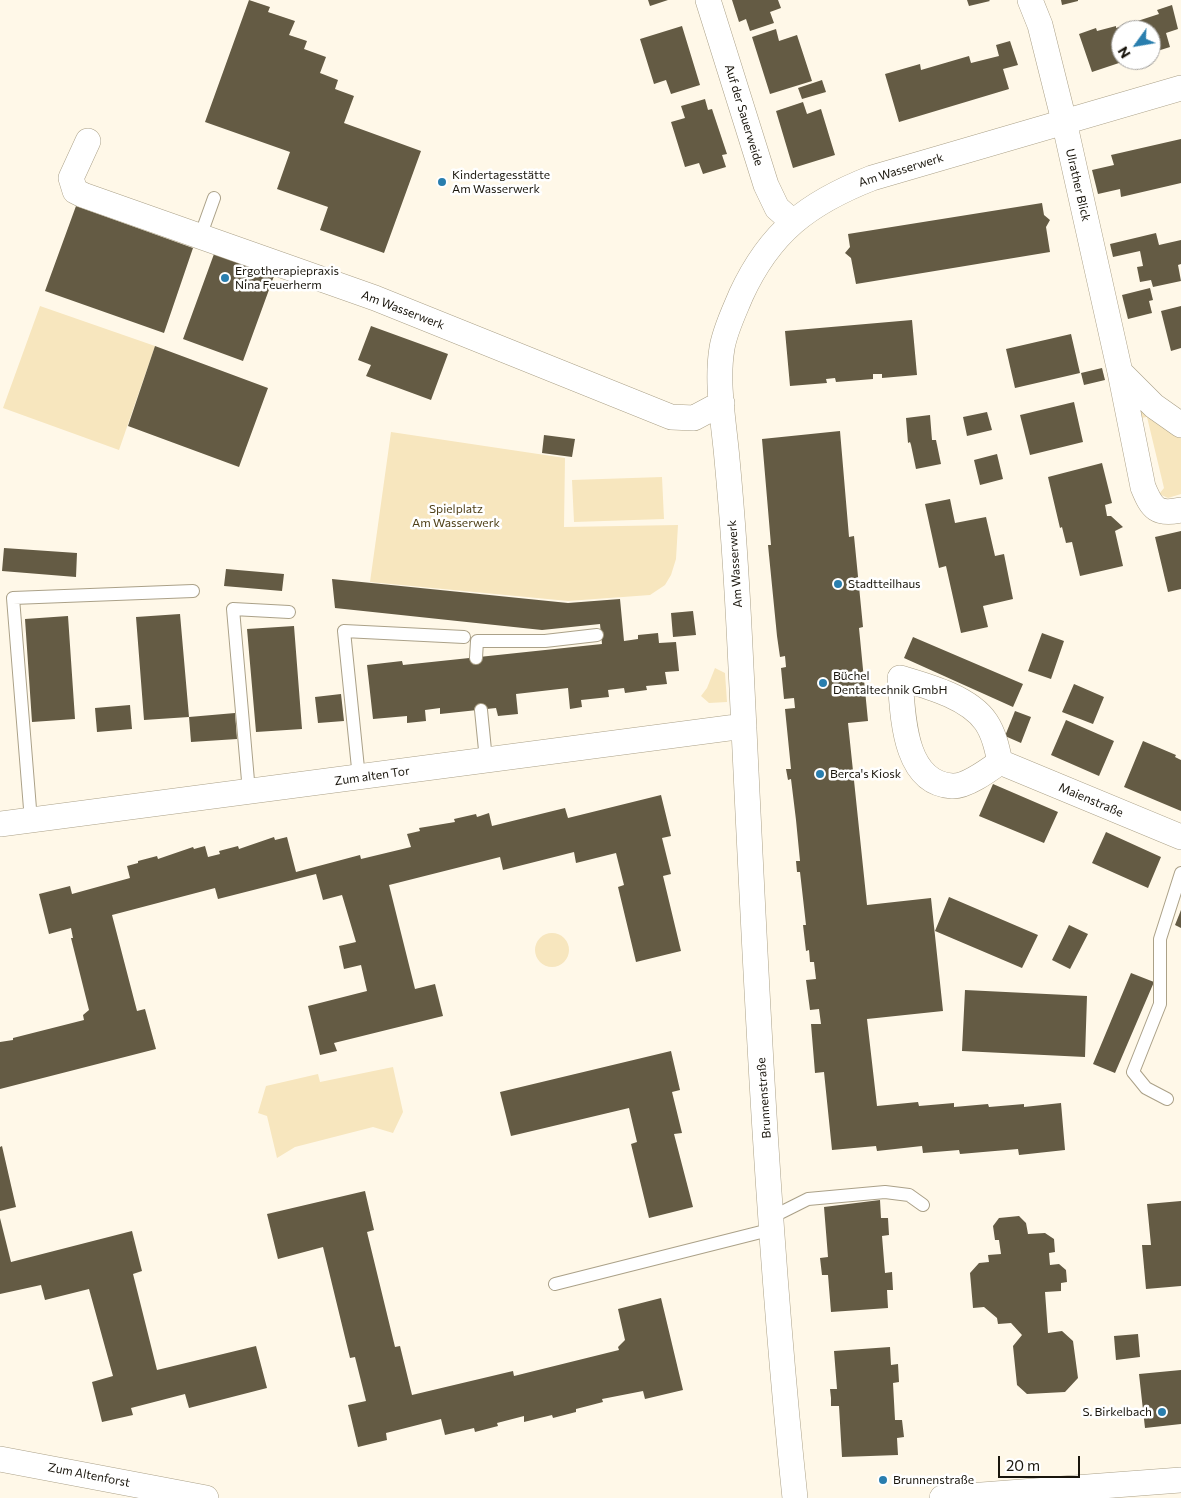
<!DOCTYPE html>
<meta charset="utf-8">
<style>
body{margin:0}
#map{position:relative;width:1181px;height:1498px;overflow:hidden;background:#fff8e8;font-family:Commissioner,sans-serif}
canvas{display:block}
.north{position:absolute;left:1111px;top:20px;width:50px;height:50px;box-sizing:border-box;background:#fff;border:1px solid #a3a19e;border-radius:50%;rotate:238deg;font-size:14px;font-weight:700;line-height:20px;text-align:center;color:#19150c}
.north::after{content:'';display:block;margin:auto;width:18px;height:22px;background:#297eae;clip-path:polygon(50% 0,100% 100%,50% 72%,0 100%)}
.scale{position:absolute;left:998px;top:1456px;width:82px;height:22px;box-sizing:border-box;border:2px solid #19150c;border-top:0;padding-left:6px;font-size:15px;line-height:18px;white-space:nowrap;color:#19150c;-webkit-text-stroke:4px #fff;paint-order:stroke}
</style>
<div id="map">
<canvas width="1181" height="1498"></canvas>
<div class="north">N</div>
<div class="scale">20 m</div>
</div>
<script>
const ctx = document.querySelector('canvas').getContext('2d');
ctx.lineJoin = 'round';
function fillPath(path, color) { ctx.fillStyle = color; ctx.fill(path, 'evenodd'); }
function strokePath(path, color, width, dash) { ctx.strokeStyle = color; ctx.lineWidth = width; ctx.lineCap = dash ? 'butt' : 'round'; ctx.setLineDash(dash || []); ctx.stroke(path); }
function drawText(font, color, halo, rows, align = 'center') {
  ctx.font = font + ' Commissioner,sans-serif'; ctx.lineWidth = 5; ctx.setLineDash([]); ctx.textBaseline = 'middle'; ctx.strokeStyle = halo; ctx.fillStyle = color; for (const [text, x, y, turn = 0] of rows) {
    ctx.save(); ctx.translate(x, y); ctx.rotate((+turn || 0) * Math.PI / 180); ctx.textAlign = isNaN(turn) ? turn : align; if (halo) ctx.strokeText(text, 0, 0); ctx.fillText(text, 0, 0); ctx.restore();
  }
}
const green = new Path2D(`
 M40 306 155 346 119 450 3 408Z
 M1143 410 1181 438V494L1168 498 1159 494 1164 488 1147 417 1140 418V411Z
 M391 432 565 458 564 527 678 525 676 559 671 575 665 585 650 595 568 601 370 582Z
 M662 477 664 519 574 522 572 480Z
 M715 668 725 673 727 702 709 703 701 696 707 688Z
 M535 950a17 17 0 1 1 34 0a17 17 0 1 1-34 0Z
 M393 1067 403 1112 393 1133 373 1127 295 1147 277 1158 267 1116 258 1113 266 1086 318 1074 320 1082Z`);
const building = new Path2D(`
 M249 0 270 7 268 12 295 21 289 35 307 41 304 49 326 57 320 73 338 80 335 89 354 96 344 123 421 151 384 253 320 230 328 207 277 189 290 152 205 122Z
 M648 0H668L650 6Z
 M732 0H778L781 8 770 12 774 23 750 31 746 19 739 22Z
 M967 0H989L990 1 969 6Z
 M1061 0H1078V1L1062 5Z
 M1172 5 1178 29 1166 33 1170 47 1151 53V30H1121V60H1128L1092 72 1079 34 1096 28 1097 31 1116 26V28L1159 14 1157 10Z
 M682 26 700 85 671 94 666 80 654 84 640 39Z
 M776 29 779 41 797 35 812 81 770 94 752 37Z
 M1010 41 1018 65 1003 69 1009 89 899 122 885 74 920 64 921 70 969 56 971 63 999 56 996 45Z
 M822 80 826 92 802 99 798 88Z
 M705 99 708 110 712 109 727 154 722 155 726 167 703 174 699 163 685 167 671 122 685 118 681 106Z
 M803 102 807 114 821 109 835 155 793 168 776 111Z
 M1181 139V183L1121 197 1120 189 1098 194 1092 170 1114 165 1111 155Z
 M1042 203 1044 215 1050 220 1046 227 1050 252 856 284 851 258 845 253 850 247 848 234Z
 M76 206 193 248 164 333 45 291Z
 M1156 233 1159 245 1181 240V264L1178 265 1181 281 1153 287 1151 280 1140 282 1137 267 1143 266 1140 251 1113 257 1110 244Z
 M214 254 274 276 243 361 183 339Z
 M1150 288 1153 300 1149 301 1152 313 1128 319 1122 295Z
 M1181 306V348L1171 351 1161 311Z
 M912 320 917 375 882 378V374H873V379L836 382 835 378 826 379 827 383 790 386 785 331Z
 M371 326 448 354 431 400 366 376 371 365 358 360Z
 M1071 334 1080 373 1015 388 1006 349Z
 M155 346 268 388 239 467 128 426Z
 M1102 368 1105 380 1084 385 1081 373Z
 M1074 402 1083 442 1030 455 1020 415Z
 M987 412 992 430 967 436 963 417Z
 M930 415 932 440H936L941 464 916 469 911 445 910 442 908 443 906 418Z
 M840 431 849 537 854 536 863 627 859 628 868 721 848 723 867 905 931 898 943 1011 867 1019 877 1106 918 1102 919 1106 954 1103V1107L988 1104 989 1107 1024 1104V1107L1061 1103 1065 1150 1019 1155 1018 1149 960 1154 959 1150 923 1153 922 1146 877 1151 876 1146 832 1150 824 1072 815 1073 811 1024H821L819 1009 810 1010 806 980 816 979 814 962H810L809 950 806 951 803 925H806L800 872H797L796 861H800L796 820 791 779 788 780 786 769H791L785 709 795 708 794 698 784 699 781 668 786 667 785 656 780 657 777 636 768 545H771L762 439Z
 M544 435 575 439 572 457 542 453Z
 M997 454 1003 479 980 485 974 460Z
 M1102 463 1112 503 1105 505 1107 516H1111L1123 527 1115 531 1123 566 1080 576 1072 542 1066 543 1062 527 1060 528 1048 477Z
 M950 499 955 523 986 517 995 556 1004 554 1013 599 983 606 988 627 961 633 946 566 939 568 925 504Z
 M1181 531V589L1168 592 1155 537Z
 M4 548 77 553 76 577 2 571Z
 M226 569 284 574 282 591 224 586Z
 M332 579 568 603 620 599 624 641 638 639V635L658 633 659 643 676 642 679 671 665 672 667 684 646 686 647 690 625 693 624 688 608 690 609 697 581 700 582 707 570 709 568 688 516 694 518 714 498 716 496 708 440 714V708L425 710 426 721 407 723V716L373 719 367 665 402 661 403 665 602 644 600 624 542 630 335 608Z
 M693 611 696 635 673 637 671 613Z
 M180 614 189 717 144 720 136 617Z
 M68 616 75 719 32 722 25 619Z
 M294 626 302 729 256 732 247 629Z
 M1042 633 1064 641 1051 679 1028 671Z
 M913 637 1023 684 1013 707 904 658Z
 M1074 684 1104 697 1093 724 1062 712Z
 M341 694 344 721 318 723 315 697Z
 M130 705 132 729 97 732 95 708Z
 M1015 711 1031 717 1021 743 1005 736Z
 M235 713 237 739 191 742 189 717Z
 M1066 720 1114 741 1099 776 1051 755Z
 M1143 741 1176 755 1175 757 1181 760V811L1124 787Z
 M993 784 1058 812 1044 843 979 816Z
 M661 795 671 836 662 838 671 874 663 876 681 951 636 962 618 887 624 885 616 853 576 863 574 852 503 870 500 857 389 885 415 989 435 984 443 1016 334 1043 337 1051 320 1055 308 1006 367 991 361 965 344 969 339 946 356 942 342 895 323 900 316 874 218 899 215 888 112 915 137 1011 145 1009 156 1049 0 1089V1042L13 1040V1038L84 1020 83 1015 89 1010 71 938H73L71 928 49 934 39 894 70 886 72 894 130 878 127 866 138 863V861L157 856 158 859 193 847 194 849 205 846 208 857 220 854 219 851 238 846 239 849 274 837 275 840 287 837 296 872 360 855 361 859 411 847 407 834 420 831 419 828 455 822 454 819 476 814 477 817 489 813 492 826 565 808 568 818Z
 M1106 832 1161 857 1148 888 1092 863Z
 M949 897 1038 935 1022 968 935 931Z
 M1181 910V928L1175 925Z
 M1069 925 1088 934 1070 969 1052 960Z
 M1131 973 1154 982 1115 1073 1093 1064Z
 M965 990 1087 996 1085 1057 962 1051Z
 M671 1051 680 1090 672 1092 682 1133 674 1134 693 1207 649 1218 631 1144 637 1142 629 1108 511 1136 500 1092Z
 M2 1146 16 1207 0 1211V1147Z
 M365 1191 374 1230 367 1232 395 1347 400 1346 412 1395 513 1371 514 1376 619 1350 618 1347 625 1340 618 1309 661 1298 683 1390 645 1399 643 1391 602 1399 603 1402 576 1409V1412L553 1418 552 1415 524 1422V1416L497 1423 498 1426 475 1432 474 1428 445 1435 441 1419 386 1433 387 1440 358 1447 348 1405 366 1401 355 1357 350 1358 323 1247 278 1259 267 1214Z
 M880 1200 881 1218H888L889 1235 882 1236 885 1273 892 1272 893 1290H887L888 1308 831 1312 828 1275H822L820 1258 828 1257 824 1207Z
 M1181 1201V1286L1146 1289 1142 1245H1151L1147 1204Z
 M1019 1216 1026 1223 1028 1234 1045 1233 1054 1239 1055 1252 1049 1253 1050 1265 1059 1264 1066 1270 1067 1282 1061 1283V1291L1045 1292 1048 1333 1062 1331 1073 1341 1078 1378 1065 1392 1027 1394 1017 1385 1013 1346 1022 1335 1011 1323 998 1324 997 1318 984 1307 973 1308 970 1273 979 1263 989 1262 988 1255 1001 1254 999 1240H995L993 1226 999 1218Z
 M0 1218 11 1262 132 1231 142 1271 133 1274 157 1370 256 1346 267 1388 189 1408 185 1394 131 1408 133 1415 102 1422 92 1382 113 1376 89 1289 45 1300 41 1285 0 1294Z
 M1138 1334 1140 1357 1116 1360 1114 1336Z
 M890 1347 891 1365 898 1364 899 1382 893 1383 895 1420H902L904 1437 897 1438 898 1455 842 1457 839 1406H831V1398L830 1389H837L834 1351Z
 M1181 1370V1424L1145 1428 1139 1374Z`);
const service = new Path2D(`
 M200 237 214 198
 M476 658 477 641H545L597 635
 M481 710 486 760
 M359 778 344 631 464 637
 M249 792 233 609 289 612
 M31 821 13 598 193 591
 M1167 1099 1146 1088 1133 1072 1160 1004V939L1181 873
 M772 1217 808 1199 885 1192 909 1195 923 1205
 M555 1284 773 1229`);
const minor = new Path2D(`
 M708 0 766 185 777 208 793 222
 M1030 0 1040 25 1064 121 1120 372 1143 487C1152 509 1157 515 1181 510
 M88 141 71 178 75 191 83 195 375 298 671 417 694 418 722 403
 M1120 372 1154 406 1181 425
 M900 678C927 686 969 697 986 722 994 734 997 748 1000 762 989 770 966 787 952 786 903 783 903 714 900 678Z
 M1000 762 1181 837
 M0 824 744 726
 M0 1459 206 1498
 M795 1498C765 1215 754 931 740 647 737 585 733 522 727 459 724 423 716 384 722 348 725 330 734 312 741 295 770 232 808 203 872 178L1181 88
 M942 1498 1181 1480`);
const markers = [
 [442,182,5,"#297eae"],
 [225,278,5,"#297eae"],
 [838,584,5,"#297eae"],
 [823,683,5,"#297eae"],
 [820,774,5,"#297eae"],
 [1162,1412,5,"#297eae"],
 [883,1480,5,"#297eae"]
];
const streetNames = [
 ["Auf der Sauerweide",744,115,73],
 ["Am Wasserwerk",901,170,-17],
 ["Ulrather Blick",1078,185,77],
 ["Am Wasserwerk",403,310,21],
 ["Am Wasserwerk",735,564,-94],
 ["Zum alten Tor",372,776,-8],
 ["Maienstraße",1091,800,23],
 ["Brunnenstraße",764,1098,-94],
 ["Zum Altenforst",89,1475,11]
];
const poiNames = [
 ["Kindertagesstätte",452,175],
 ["Am Wasserwerk",452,189],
 ["Ergotherapiepraxis",235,271],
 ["Nina Feuerherm",235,285],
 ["Stadtteilhaus",848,584],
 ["Büchel",833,676],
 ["Dentaltechnik GmbH",833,690],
 ["Berca's Kiosk",830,774],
 ["S. Birkelbach",1152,1412,"right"],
 ["Brunnenstraße",893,1480]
];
const parkNames = [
 ["Spielplatz",456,509],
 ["Am Wasserwerk",456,523]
];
fillPath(green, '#f7e6be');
fillPath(building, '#645b44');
strokePath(service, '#aba188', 14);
strokePath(minor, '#aba188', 26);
strokePath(service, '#fff', 12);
strokePath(minor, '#fff', 25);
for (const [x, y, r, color] of markers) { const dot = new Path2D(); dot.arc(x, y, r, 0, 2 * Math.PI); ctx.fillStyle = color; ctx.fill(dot); strokePath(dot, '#fff', 2); }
drawText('12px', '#19150c', '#fff', streetNames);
drawText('12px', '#19150c', '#fff', poiNames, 'left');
drawText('12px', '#4f4018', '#fff', parkNames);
</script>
